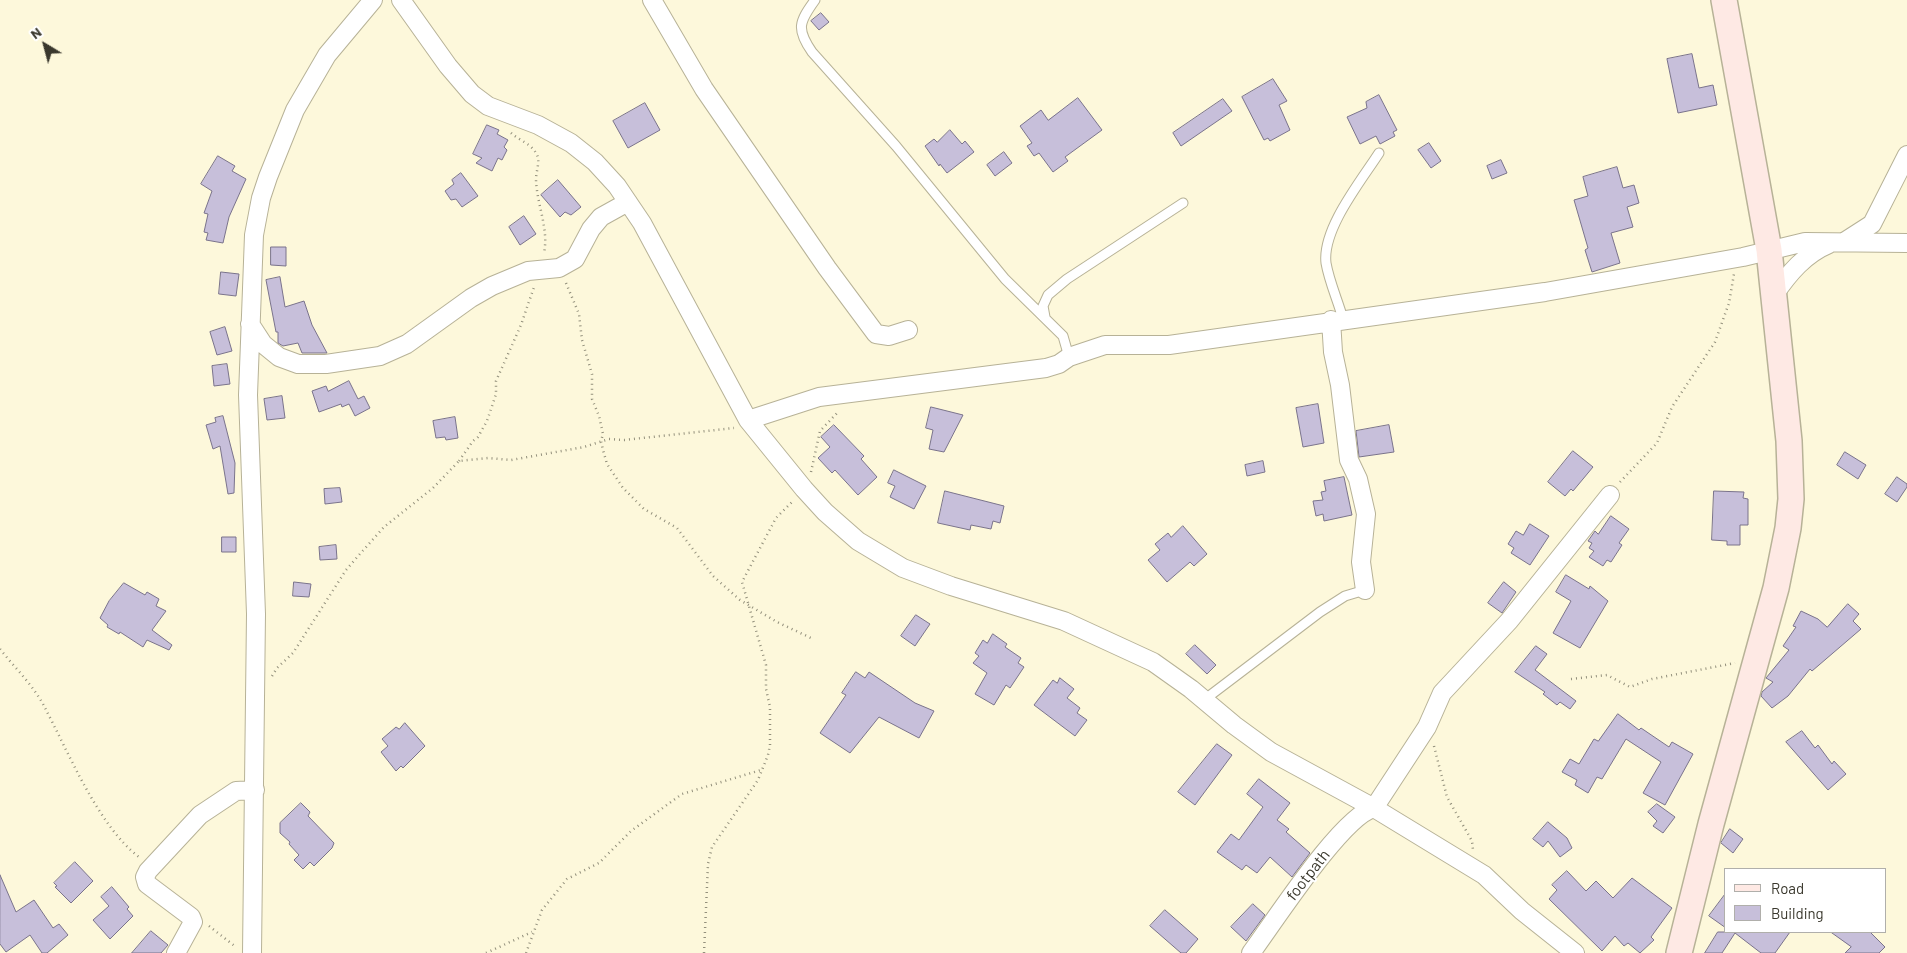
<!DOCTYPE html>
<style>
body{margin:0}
#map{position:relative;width:1907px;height:953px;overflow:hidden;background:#fdf8db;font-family:Barlow,sans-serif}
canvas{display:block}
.legend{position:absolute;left:1724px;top:868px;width:162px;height:65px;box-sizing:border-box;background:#fff;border:1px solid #b0afab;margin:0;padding:6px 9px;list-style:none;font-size:15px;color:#3a382d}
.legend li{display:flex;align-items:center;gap:10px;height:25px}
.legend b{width:25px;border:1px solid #b0afab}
.north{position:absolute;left:20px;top:20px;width:50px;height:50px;-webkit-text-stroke:4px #fff;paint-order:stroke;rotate:323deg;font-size:14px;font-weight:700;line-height:20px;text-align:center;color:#3a382d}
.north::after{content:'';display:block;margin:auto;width:18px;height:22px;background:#3a382d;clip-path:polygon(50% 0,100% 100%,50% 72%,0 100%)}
</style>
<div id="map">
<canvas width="1907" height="953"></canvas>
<ul class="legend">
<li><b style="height:6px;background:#fee9e4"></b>Road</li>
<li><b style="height:14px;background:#c7bfda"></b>Building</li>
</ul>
<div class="north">N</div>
</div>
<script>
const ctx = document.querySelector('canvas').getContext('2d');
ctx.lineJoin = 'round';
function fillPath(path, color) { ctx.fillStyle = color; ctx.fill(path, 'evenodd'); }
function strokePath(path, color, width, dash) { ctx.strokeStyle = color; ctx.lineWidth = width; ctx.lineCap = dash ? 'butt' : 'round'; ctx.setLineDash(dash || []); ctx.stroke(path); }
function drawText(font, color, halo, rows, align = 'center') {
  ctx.font = font + ' Barlow,sans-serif'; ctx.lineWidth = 4; ctx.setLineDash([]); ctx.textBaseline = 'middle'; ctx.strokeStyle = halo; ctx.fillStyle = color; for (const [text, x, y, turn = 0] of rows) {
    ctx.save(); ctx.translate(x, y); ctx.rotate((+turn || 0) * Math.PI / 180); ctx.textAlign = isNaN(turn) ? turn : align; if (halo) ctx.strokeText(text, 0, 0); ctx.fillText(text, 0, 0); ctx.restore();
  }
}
const building = new Path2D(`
 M821 13 829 22 819 30 811 21Z
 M1692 54 1699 88 1713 85 1717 105 1678 113 1667 59Z
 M1273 79 1287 101 1279 105 1290 130 1270 141 1268 138 1264 140 1242 97Z
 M1379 95 1397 130 1393 132 1395 136 1380 144 1376 136 1360 144 1347 117 1367 108 1366 102Z
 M1078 98 1102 130 1065 157 1068 161 1053 172 1039 153 1034 156 1027 146 1032 143 1020 126 1041 110 1048 120Z
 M1223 99 1232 111 1181 146 1173 133Z
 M645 103 660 130 628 148 613 121Z
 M487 125 499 130 497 134 508 140 504 147 507 150 502 160 498 158 492 171 476 163 482 158 473 154Z
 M950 130 962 144 965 141 974 152 947 173 940 164 939 166 925 146 934 139 937 142Z
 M1429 143 1441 161 1431 168 1418 150Z
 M1004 152 1012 163 995 176 987 165Z
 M218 156 235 166 232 171 246 179 229 217 223 243 206 240 208 233 204 232 208 214 204 213 212 191 201 184Z
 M1501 160 1507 173 1492 179 1487 166Z
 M1617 167 1623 188 1634 185 1639 203 1627 207 1633 227 1611 233 1620 263 1592 272 1585 250 1588 248 1574 200 1588 196 1583 177Z
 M461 173 478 196 462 207 456 199 451 200 445 191 454 184 452 180Z
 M558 180 581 207 571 215 565 212 560 217 541 195Z
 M524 216 536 234 520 245 509 227Z
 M271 247H286V266L271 265Z
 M221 272 239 274 236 296 219 294Z
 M280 277 285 307 304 301 312 325 327 353H302L298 343 283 346 278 343V332H276L266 280Z
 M225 327 232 351 217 355 210 332Z
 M227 364 230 384 214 386 212 366Z
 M349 381 358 399 364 396 370 408 355 416 349 404 342 407 341 404 319 412 312 391 326 386 328 391Z
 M282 396 285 418 267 420 264 399Z
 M1318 404 1324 443 1303 447 1296 408Z
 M931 407 963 415 944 452 929 449 933 430 926 428Z
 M223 416 235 463 234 493 228 494 220 446 213 449 206 425 216 422 215 418Z
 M455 417 458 438 446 440 445 437 436 438 433 421Z
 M834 425 864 456 861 459 877 477 858 495 835 470 832 473 818 458 830 447 821 437Z
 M1389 425 1394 452 1359 457 1356 431Z
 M1573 451 1593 467 1573 491 1571 489 1565 496 1548 482Z
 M1845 452 1866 465 1858 479 1837 465Z
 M1263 461 1265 472 1247 476 1245 465Z
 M894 470 926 486 914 509 890 497 895 486 888 483Z
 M1344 477 1352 515 1324 521 1323 514 1316 516 1313 501 1323 500 1321 492 1326 491 1324 481Z
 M1897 477 1907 484V487L1897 502 1885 494Z
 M340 488 342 502 325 504 324 489Z
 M945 491 1004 506 1000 523 993 521 991 529 971 525 970 530 938 523Z
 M1714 491 1744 492 1743 498 1748 499V525H1740V545H1727V541L1712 540Z
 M1611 516 1629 529 1619 543 1622 545 1611 562 1607 560 1603 566 1589 557 1594 551 1589 548 1592 543 1588 541 1595 531 1598 534Z
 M1530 524 1549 536 1530 565 1511 553 1514 548 1508 544 1516 531 1523 535Z
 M1183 526 1207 554 1194 566 1190 562 1167 582 1148 560 1160 550 1155 544 1168 533 1171 537Z
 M222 537H236V552H222Z
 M336 545 337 559 320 560 319 547Z
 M1566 575 1589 589 1590 586 1608 601 1580 648 1553 633 1571 601 1556 592Z
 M294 582 311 584 309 597 293 596Z
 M1504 582 1516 592 1502 613 1488 603Z
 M124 583 145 595 147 592 159 599 156 606 166 611 152 630 172 645 169 650 147 640 143 647 120 632 119 634 107 627 108 625 100 618 109 601Z
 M1848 604 1859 614 1853 621 1861 629 1812 671 1810 669 1788 696 1772 708 1761 696 1762 692 1773 682 1766 678 1789 650 1783 646 1796 627 1793 626 1801 611 1818 619 1827 627Z
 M916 615 930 624 915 646 901 636Z
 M993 634 1007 644 1005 647 1021 658 1018 663 1024 667 1010 688 1006 685 994 705 975 694 987 673 973 663 979 656 975 653 983 640 987 643Z
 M1195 645 1216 665 1207 674 1186 654Z
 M1536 646 1547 654 1535 670 1576 701 1570 709 1560 702 1557 705 1543 694 1545 692 1515 672Z
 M856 672 865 678 869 672 915 703 934 711 919 738 879 717 850 753 820 733 846 695 842 693Z
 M1060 678 1074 689 1067 698 1080 708 1077 713 1087 720 1075 736 1034 705 1053 680 1057 683Z
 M1618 714 1639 730 1641 728 1669 747 1672 742 1693 754 1665 805 1643 793 1661 762 1626 739 1602 779 1597 777 1588 793 1575 785 1577 780 1562 772 1570 759 1579 764 1594 739 1598 741Z
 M405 723 425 746 403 768 401 766 396 771 381 752 388 746 382 739 396 727 399 729Z
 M1802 731 1815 748 1818 745 1832 764 1834 761 1846 774 1828 790 1786 742Z
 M1217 744 1232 755 1195 805 1178 792Z
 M1259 779 1290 803 1277 820 1289 829 1286 832 1310 853 1292 877 1270 857 1257 873 1246 865 1242 870 1217 852 1231 834 1239 840 1263 807 1247 794Z
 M301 803 310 812 308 816 334 843 332 848 314 866 310 862 303 869 294 860 299 855 289 844 290 842 280 833V823Z
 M1657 804 1675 817 1663 833 1653 826 1657 821 1648 812Z
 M1548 822 1567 838 1572 848 1560 857 1548 841 1543 847 1533 839Z
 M1730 829 1743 839 1733 853 1721 843Z
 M75 862 93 881 71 903 55 887 57 886 54 883Z
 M1567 871 1586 891 1596 881 1613 898 1632 878 1672 908 1651 937 1654 940 1640 953 1628 943 1624 946 1615 936 1602 951 1549 899 1557 890 1552 885Z
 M0 875 16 912 34 900 53 928 59 924 68 935 47 953H42L30 935 6 952 0 944Z
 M112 887 129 907 127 909 133 916 110 939 93 920 109 906 101 897Z
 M1726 893V928L1709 916Z
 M1253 904 1265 915 1246 941 1231 927Z
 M1165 910 1198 939 1186 953H1181L1150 926Z
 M151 931 168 945 161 953H132Z
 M1718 932H1790L1775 953H1761L1735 933 1722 953H1705Z
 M1831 932H1870L1885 947 1879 953H1845L1851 947Z`);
const path = new Path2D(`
 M511 133C519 140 531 144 536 153 541 161 536 170 536 180 537 205 549 229 544 253
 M566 283 579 314 582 340 592 374V399L599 416 603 434 601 441 603 450 607 464 623 488 644 509 677 528 713 576 740 600 777 622 811 638
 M459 461 473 441 478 437 487 421 496 394V381L521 325 534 287
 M811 472 820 431 839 411
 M1620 482 1657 443 1672 407 1715 342 1729 303 1734 274
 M0 649C15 668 33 685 44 706 68 751 98 826 139 857
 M272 676 277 668 293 653 346 570 359 555 384 527 433 488 459 461 488 458 511 460 584 447 609 439 624 440 734 428
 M1571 679 1607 675 1630 687 1652 679 1735 663
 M1434 746 1447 797 1472 841 1473 850
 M209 926 236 947
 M486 953 532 932
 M526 953 542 910 567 879 599 863 631 831 682 794 761 770
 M704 953 708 864 712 847 758 780 768 755 770 745V707L766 689V665L742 582 776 518 794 500`);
const lane = new Path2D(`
 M815 0C799 22 796 29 812 52L896 146 1005 279 1063 336 1069 357
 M1045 317 1043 306 1048 295 1067 279 1183 203
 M1343 319C1338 301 1329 281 1326 263 1322 229 1361 181 1379 153
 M1204 700 1320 612 1345 596 1365 590`);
const street = new Path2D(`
 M401 0 448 66 472 94 488 106 538 125 571 143 595 162 617 186 642 223 748 420 804 489 825 512 858 541 903 568 951 586 1064 621 1153 662 1191 689 1234 725 1271 752 1374 808 1484 875 1522 911 1575 953
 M652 0 704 89 827 268 876 334 889 336 908 330
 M1844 242 1872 224 1907 155
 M1774 295C1789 273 1805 254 1829 244
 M1331 320 1333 352 1340 385 1349 460 1358 479 1366 514 1361 562 1365 590
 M250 324 263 344 279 357 298 364H326L380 356 407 344 471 298 492 286 528 271 559 268 575 259 591 229 601 217 628 202
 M748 420 819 397 1046 368 1059 364 1069 357 1105 345H1169L1545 292 1743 257 1805 242 1907 243
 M176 953 193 922 191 917 147 884 145 877 148 871 200 815 236 791 255 790
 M252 953 256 614 248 395 254 235 261 198 268 177 295 110 327 55 373 0
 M1251 953C1274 922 1342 816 1374 808L1427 727 1442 693 1509 621 1610 495`);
const secondary = new Path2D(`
 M1679 953 1711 824 1776 588 1788 528 1791 499 1789 441 1769 250 1724 0`);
const streetNames = [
 ["footpath",1308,875,-52]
];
fillPath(building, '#c7bfda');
strokePath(building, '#7a738b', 1);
strokePath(lane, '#b7b297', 11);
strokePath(street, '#b7b297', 20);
strokePath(secondary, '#b7b297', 28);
strokePath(path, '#93907c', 2.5, [1, 4]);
strokePath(lane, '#fff', 9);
strokePath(street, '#fff', 18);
strokePath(secondary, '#fee9e4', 25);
drawText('16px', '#3a382d', '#fff', streetNames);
</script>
